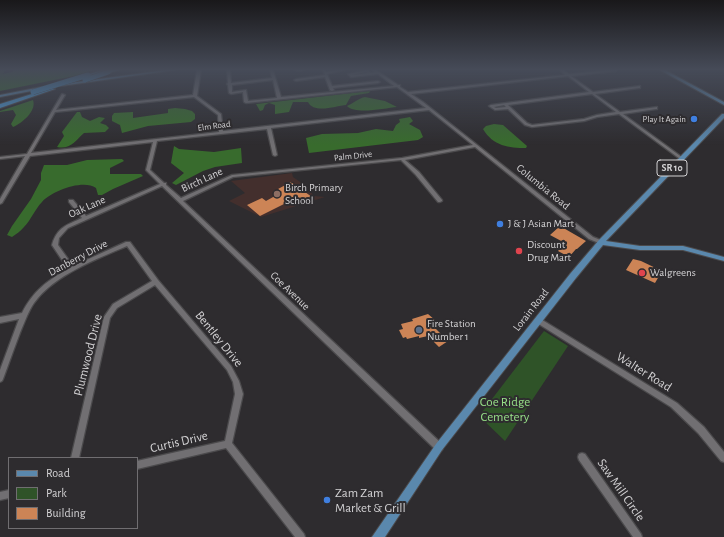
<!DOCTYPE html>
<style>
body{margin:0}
#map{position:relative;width:724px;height:537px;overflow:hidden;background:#2e2c2f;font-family:"Alegreya Sans",sans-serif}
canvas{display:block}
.legend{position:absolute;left:8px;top:457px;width:130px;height:72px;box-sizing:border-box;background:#2e2c2f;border:1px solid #706e71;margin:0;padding:5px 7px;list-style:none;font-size:12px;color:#d3d2d4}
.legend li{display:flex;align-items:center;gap:8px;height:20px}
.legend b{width:20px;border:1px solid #706e71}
</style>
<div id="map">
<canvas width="724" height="537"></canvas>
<ul class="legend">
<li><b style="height:5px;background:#5a88ad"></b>Road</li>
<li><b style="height:11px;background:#2f5328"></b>Park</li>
<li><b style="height:11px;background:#cc8456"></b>Building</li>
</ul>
</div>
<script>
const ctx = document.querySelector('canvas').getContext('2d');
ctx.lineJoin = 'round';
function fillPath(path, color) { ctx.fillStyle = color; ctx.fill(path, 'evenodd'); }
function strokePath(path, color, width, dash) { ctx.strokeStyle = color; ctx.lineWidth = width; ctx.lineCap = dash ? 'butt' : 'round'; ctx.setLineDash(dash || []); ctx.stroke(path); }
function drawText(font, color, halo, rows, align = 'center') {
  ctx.font = font + ' "Alegreya Sans",sans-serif'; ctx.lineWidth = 4; ctx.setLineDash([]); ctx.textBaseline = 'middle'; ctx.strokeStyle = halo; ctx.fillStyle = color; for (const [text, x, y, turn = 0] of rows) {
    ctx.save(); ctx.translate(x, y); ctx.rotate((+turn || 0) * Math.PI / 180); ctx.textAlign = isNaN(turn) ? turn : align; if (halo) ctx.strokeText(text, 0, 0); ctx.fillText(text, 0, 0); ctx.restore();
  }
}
const education = new Path2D(`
 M292 173 293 177 306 186 314 196 325 197 261 217 229 201 245 193 231 181Z`);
const green = new Path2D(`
 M544 331 568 346 505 441 479 416Z`);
const forest = new Path2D(`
 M0 70H6L2 74 12 72 14 70H94L74 76 0 91Z
 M370 91 369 93 351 96 346 105C336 106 314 114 308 102H293L289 112 275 114V105L269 103 265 105 263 110 260 111 256 104Z
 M365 97 385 101 397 107C385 108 356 115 347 106 354 103 359 98 365 97Z
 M33 100C37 111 22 123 13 127L11 124 16 115 13 110 0 112V111Z
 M175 108 185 109 192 111 195 114V119L191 122 148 126 122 133 120 125 112 121V116L114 113 133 112V118L168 113V109Z
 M77 112H80L82 117 90 121 99 117 105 118 100 123 106 125 109 128 105 132 84 133C75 141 70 150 57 147L64 136 62 132Z
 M410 117 413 121 409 124 420 130 423 137 418 140 309 153 306 138 322 134 358 133 376 129 393 131 396 125 400 122 399 119Z
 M494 124 503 125 527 146 526 148C509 148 493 146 483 129L486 126Z
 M174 146 179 149 214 152 241 148 242 163 215 167 203 171 176 185 172 183 184 173 171 163Z
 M122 159 124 161 110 168V174H141L143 176 113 189 102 195H98L96 188C83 179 52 191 42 202 35 209 31 220 24 227 21 231 16 234 12 237L7 235 12 226 31 199 41 180V173L44 165H67L87 160Z`);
const building = new Path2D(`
 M291 182 312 197 298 205 292 200 260 216 247 205 262 198 266 201 282 192 278 189Z
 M560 226 586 241 577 249H576L569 257 558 251 565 243 550 235Z
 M633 259 641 261 662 271 655 283 626 270Z
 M428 314 435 320 431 324 448 341 439 347 428 336 419 338V336L407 339 406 337 403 338 399 330 403 329 401 324 413 321 412 319Z`);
const minor = new Path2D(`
 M197 70H201L197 96 221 114 223 131 426 108 397 87 246 103 244 102 243 92 231 94 229 93 228 85 227 84 228 83 227 70H230L231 83 272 78 270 70H273L281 97 394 86 378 74 351 77 348 74 367 70 371 73 375 72 372 70H376L398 85H400V87L408 92 565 75 560 70H563L569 74 610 70H617L616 71 571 76 593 92 640 86V88H639L595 94 620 112 657 107V109H656L623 114 683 158 681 159H680L619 114 597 117 584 121 532 127 525 125 508 109 495 110 489 106 491 105 589 92 568 76 411 94 423 102 593 237 603 241 604 242 603 243H599L589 239 475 147 405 160 419 172 442 200V201L440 202H438L415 174 401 160 233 177 183 201 442 444 443 447 442 450 439 451 436 450 162 186 68 228 59 238 58 245 73 266 126 242H130L158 280 231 366 239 381 243 394 232 443 304 534 305 537H295L226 448 137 469V461L225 441 235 394 233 382 227 370 155 285 117 308 110 318 79 458H71L104 317 113 304 152 281 127 246C97 259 54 275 34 303 31 307 29 312 27 316 18 336 11 358 3 379L2 381 0 382V370L19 319 0 323V317L22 313C33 291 48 280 68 269L52 245C57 227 67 225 82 218L69 202V200H73L86 216 160 184 146 170 153 142 30 156 2 203 0 204V199L25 156 0 159V157L27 154 62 94 65 95 56 110 193 95ZM366 72 368 73 352 75ZM273 80 277 98 248 101 246 90 232 92V85ZM592 94 616 112 597 115 584 119 532 125 527 123 508 105ZM194 97 218 115 219 132 31 153 55 112ZM504 105 506 107 496 108 494 107ZM429 110 473 145 402 158 232 175 181 198 166 185V183H164L150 170 157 141 267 129 273 155 275 156 277 155 271 128Z
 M294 70H304C302 71 296 71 294 70Z
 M323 70H325L326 72 338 70H344L327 74 332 86 378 81 380 82 378 83 333 88 334 90 332 91 330 90 325 77 296 81 294 80 296 79 325 75Z
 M539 318 677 403 704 427 724 452V462L721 461 698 433 671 407 537 323 536 321 537 319Z
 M582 453 585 454 641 534 642 537H633L579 460 578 457 579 454Z
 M9 490V498L0 500V492Z`);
const major = new Path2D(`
 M166 70H175L61 86 59 85 61 84Z
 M660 70H665L724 102V105Z
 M41 87 43 88 42 89 0 97V95Z
 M722 114H724V118L606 241 640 246H683L724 257V261L683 250H640L603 245 576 278 442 450 385 537H372L436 444 570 274 599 240Z`);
const highway = new Path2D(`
 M103 70H119L108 73 106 72 88 76 86 75Z
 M51 88 55 89 0 108V104Z`);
const highwayBridge = new Path2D(`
 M85 80 108 72
 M33 92 88 75`);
const markers = [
 [694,119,4,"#3f7fe0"],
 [277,194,4,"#8d6e63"],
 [500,224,4,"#3f7fe0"],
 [519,251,4,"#e0444e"],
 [642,273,4,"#e0444e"],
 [419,330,4,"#5c6f8a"],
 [327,500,4,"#3f7fe0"]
];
const farPoinames = [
 ["Play It Again",686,119]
];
const farStreetnames = [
 ["Elm Road",214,126,-7],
 ["Palm Drive",353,156,-6]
];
const shields = [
 [672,168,30]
];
const shieldNames = [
 ["SR 10",672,168]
];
const streetNames = [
 ["Birch Lane",202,180,-25],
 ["Columbia Road",543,187,39],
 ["Oak Lane",87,207,-24],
 ["Danberry Drive",78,258,-28],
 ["Coe Avenue",290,291,44],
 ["Lorain Road",531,310,-52]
];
const poiNames = [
 ["Birch Primary",285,188],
 ["School",285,201],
 ["J & J Asian Mart",508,224],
 ["Discount",527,245],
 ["Drug Mart",527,258],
 ["Walgreens",650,273],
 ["Fire Station",427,324],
 ["Number 1",427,337]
];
const nearStreetnames = [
 ["Bentley Drive",219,339,51],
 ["Plumwood Drive",88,355,-76],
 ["Walter Road",644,372,32],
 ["Curtis Drive",179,442,-13],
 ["Saw Mill Circle",621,490,55]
];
const nearParknames = [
 ["Coe Ridge",505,402],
 ["Cemetery",505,417]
];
const nearPoinames = [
 ["Zam Zam",335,493],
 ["Market & Grill",335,508]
];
fillPath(education, '#432f2d');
fillPath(green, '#2f5328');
fillPath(forest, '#386b2d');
fillPath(building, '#cc8456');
strokePath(minor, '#4b4a4c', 2.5);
strokePath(major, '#4b4a4c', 2);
strokePath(highway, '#4b4a4c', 2);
fillPath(minor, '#716f72');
fillPath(major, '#5a88ad');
fillPath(highway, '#4a98d4');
strokePath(highwayBridge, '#4b4a4c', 6, []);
strokePath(highwayBridge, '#4a98d4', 5);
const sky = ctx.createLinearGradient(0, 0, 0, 145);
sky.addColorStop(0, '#19181a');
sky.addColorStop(0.48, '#464b58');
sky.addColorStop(1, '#464b5800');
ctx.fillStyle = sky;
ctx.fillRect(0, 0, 724, 145);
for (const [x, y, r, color] of markers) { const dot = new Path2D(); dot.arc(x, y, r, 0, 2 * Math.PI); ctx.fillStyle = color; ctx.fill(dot); strokePath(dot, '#2e2c2f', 1.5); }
drawText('9px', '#d3d2d4', '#2e2c2f', farPoinames, 'right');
drawText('9px', '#d3d2d4', '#2e2c2f', farStreetnames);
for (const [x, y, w] of shields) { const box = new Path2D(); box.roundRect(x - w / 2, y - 8, w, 16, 3); ctx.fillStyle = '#2e2c2f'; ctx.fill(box); strokePath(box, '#d3d2d4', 1); }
drawText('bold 10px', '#d3d2d4', null, shieldNames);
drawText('11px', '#d3d2d4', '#2e2c2f', streetNames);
drawText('11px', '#d3d2d4', '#2e2c2f', poiNames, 'left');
drawText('13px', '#d3d2d4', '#2e2c2f', nearStreetnames);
drawText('13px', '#97e088', '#2e2c2f', nearParknames);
drawText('13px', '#d3d2d4', '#2e2c2f', nearPoinames, 'left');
</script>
